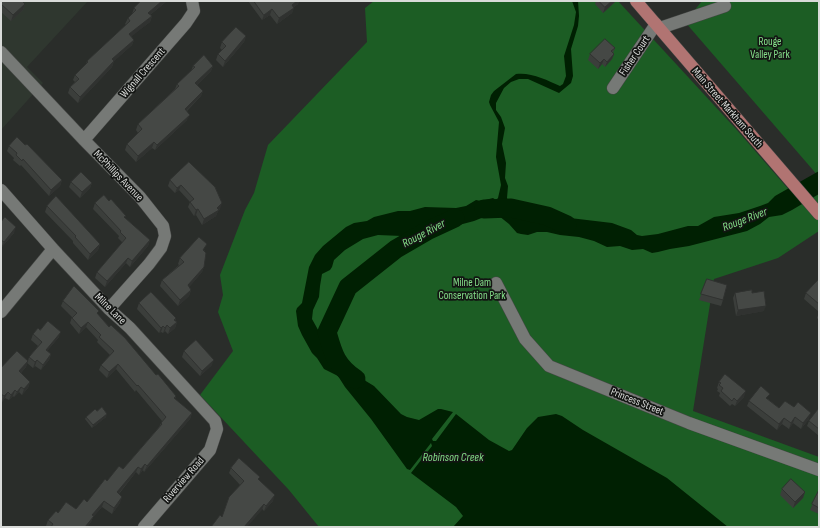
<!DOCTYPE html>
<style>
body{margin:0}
#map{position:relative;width:820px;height:528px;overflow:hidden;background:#2a2d2a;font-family:"Sofia Sans Condensed",sans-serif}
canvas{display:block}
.frame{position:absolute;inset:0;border:2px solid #d9dbd9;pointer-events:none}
</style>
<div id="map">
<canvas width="820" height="528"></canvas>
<div class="frame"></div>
</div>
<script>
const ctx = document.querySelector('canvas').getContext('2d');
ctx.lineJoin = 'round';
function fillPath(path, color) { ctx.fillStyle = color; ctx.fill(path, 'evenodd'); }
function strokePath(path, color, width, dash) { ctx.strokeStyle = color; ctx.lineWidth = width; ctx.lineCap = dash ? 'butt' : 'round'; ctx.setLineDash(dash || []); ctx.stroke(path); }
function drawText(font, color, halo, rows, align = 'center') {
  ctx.font = font + ' "Sofia Sans Condensed",sans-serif'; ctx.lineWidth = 3.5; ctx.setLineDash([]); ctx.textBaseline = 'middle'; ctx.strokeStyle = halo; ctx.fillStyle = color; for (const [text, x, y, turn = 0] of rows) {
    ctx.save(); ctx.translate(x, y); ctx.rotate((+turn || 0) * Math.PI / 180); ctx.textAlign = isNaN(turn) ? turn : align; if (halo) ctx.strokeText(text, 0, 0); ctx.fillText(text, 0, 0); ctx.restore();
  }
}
const built = new Path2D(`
 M1 1H88L27 67 43 83 1 130Z`);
const green = new Path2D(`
 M374 1H618L736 129 797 199 819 185V231L778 258 714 279 693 411 819 457V527H319L289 490 200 395 233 351 218 312 223 295 220 275 245 210 254 193 268 145 367 42 365 8Z
 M702 1H819V177L685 22Z`);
const water = new Path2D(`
 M572 1H578L579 16 578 26 571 49 573 76 571 83 559 93 528 79H519L511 82 504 88 496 103V110L501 117 505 128 502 144 506 163 505 178 508 186 507 198 511 209 519 214 529 218 539 217 554 213 570 218 612 223 631 230 637 235 642 236 658 234 688 226H698L714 217 739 213 760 206 768 203 775 196 819 171V194L792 210 782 215 769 217 760 224 747 231 689 246 670 249 658 252 652 253 643 249 632 250 620 246 607 247 594 241 579 237 560 235 547 232H537L528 235 521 234 517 233 509 224 499 216 489 215 474 221 459 225 420 230 402 236 378 235 363 239 345 250 334 260 332 267 330 270 322 274 320 286 319 297 313 310 312 319 332 355 338 362 351 372 374 386 401 414 407 417 419 420 438 409H441L453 412 432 439 433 441H436L456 414 489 440 509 451 512 450 527 428 538 417 556 414 562 416 583 430 667 478 728 527H453L463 516 456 507 411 473 432 446 431 443 410 470 407 469 371 419 345 387 338 376 324 369 317 358 312 353 302 335 298 326 296 311 297 308 302 303 309 267 315 255 323 246 346 227 354 223 367 221 374 217 398 211H410L425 207 456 208 466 206 476 200 481 201 493 198 496 200 498 198 501 185 496 157 499 122 490 105 489 102 491 95 494 91 516 74C531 72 547 80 560 86L563 84 566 76 564 56 574 25 576 12Z`);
const river = new Path2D(`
 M484 209 511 208 547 216 567 225
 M356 379C336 366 333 353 327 332L348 287 396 249 427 231 455 218`);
const minor = new Path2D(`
 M660 28 725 6
 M1 52 84 140 140 197 163 226 165 236 161 248 149 264 109 309
 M613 88 656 24
 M84 140 186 23 194 11 192 1
 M1 190 53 249 109 309 130 328 215 421 217 429 210 450 144 527
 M496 283 525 339 549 366 689 423 819 470
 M1 312 53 249`);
const primary = new Path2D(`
 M636 1 819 214`);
const wall = new Path2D(`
 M1 1H23V2L25 4 23 10 11 21 1 12Z
 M141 1H167L150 15 152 16 150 22 131 36 134 40 132 45 114 61 112 67 78 103 68 93 70 87 75 82 73 80 75 75 86 64 87 61 126 25 125 24 128 18 132 14 134 8Z
 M248 1H299L298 4 294 7 292 13 277 24 270 15 262 20Z
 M596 1H616L615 2 603 13 595 4Z
 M246 36 244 42 223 67 216 60 218 54 222 50 220 48 222 42Z
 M615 48 613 53 614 54 612 59 605 67 602 64 598 69 588 60 590 54Z
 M193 66H213L211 71 197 85 203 91 201 96 187 111V120L155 150 152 148 136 162 125 150 127 144 138 133 136 130 138 124 175 89 177 84 191 71Z
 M9 146 62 180 60 186 49 196 21 165 20 166 13 160 14 158 7 151Z
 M189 162 220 209 218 211 216 216 202 225 196 215 194 216 188 207 190 202 179 190 175 193 168 186 170 180Z
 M71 182 92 183 90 188 80 198 69 187Z
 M95 203 125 218 150 240 148 246 130 267 126 263 105 287 95 278 97 272 123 243 118 238 119 236 93 209Z
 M47 206 100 244 98 250 88 260 73 243V241L45 212Z
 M1 222 14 233 1 248Z
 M205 250 204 251V267L202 272 189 287 191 290 189 296 178 306 160 286 162 280 179 265 178 264 180 258Z
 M707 279 723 300 721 306 699 300Z
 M819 279V320L817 318 819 312 804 299 806 293Z
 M735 293H752L764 311 736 316 733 298Z
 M63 301 98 315 176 396 175 399 192 413 190 419 144 472 143 470 139 475 136 472 119 494 120 503 112 514 102 507 93 517 91 522 87 527H47L46 526 48 520 58 513 76 509 87 502 107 481 123 469 159 427 162 421 136 390 135 392 116 369 107 378 99 370 101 365 110 355 97 342 98 340 86 327 79 334 70 323 72 317 61 306Z
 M139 303 176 318 175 321 177 322 175 328 168 334 165 331 163 333 161 332 159 333 137 309Z
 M40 330 59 337 47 351 51 354 49 360 41 370 35 366 33 368 27 363 26 367 21 373 30 382 28 388 22 395 19 392 14 397 13 396 9 400 5 398 2 402H1V368L28 361 29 357 38 346 31 340 33 334Z
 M184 351 212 365 200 376 182 357Z
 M719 382 744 397 735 406 732 404 730 406 719 396 720 393 717 391 718 389 717 388Z
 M768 399 779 408 809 419 801 429 793 423 789 429 782 424 777 430 747 406 749 401Z
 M819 408V436L807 426 809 421Z
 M97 411 106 417 92 428 85 419 86 417Z
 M231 468 259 480 273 501 264 511 229 473Z
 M782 489 805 492 803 498 793 508 780 495Z
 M819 490V514L810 510Z`);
const shadedWall = new Path2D(`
 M162 1H167L146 18 148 13Z
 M297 1H299L298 4 290 10 292 5Z
 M612 1H616L615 2 603 13 605 7Z
 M25 4 23 10 11 21 13 15Z
 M294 8 292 13 277 24 279 18Z
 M272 9 270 15 262 20 264 15Z
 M152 16 150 22 127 40 129 34Z
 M246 36 244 42 223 67 225 61Z
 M134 40 132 45 110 65 112 59Z
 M614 54 612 59 605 67 607 62Z
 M604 59 602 64 598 69 600 63Z
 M114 61 112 67 78 103 80 97Z
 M213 66 211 71 193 89 195 83Z
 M203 91 201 96 183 114 185 109Z
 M190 115 187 120 155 150 157 145Z
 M154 142 152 148 136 162 138 156Z
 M62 180 60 186 49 196 51 190Z
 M92 183 90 188 80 198 82 192Z
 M181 185 179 190 175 193 177 188Z
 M222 203 220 209 218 211 216 216 202 225 204 219Z
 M198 209 196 215 194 216 196 210Z
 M16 227 14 233 1 248 4 242Z
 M150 240 148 246 130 267 132 261Z
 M100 244 98 250 88 260 90 254Z
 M128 258 126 263 105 287 107 281Z
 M204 267 202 272 186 291 188 285Z
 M191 290 189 296 178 306 180 300Z
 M766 306 764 311 736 316 738 310Z
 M88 322 86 327 79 334 81 328Z
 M177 322 175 328 168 334 170 328Z
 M167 325 165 331 163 333 165 328Z
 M163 326 161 332 159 333 161 328Z
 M61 332 59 337 44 355 46 350Z
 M51 354 49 360 41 370 43 365Z
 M37 360 35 366 33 368 35 362Z
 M214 360 212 365 200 376 202 371Z
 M28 361 26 367 17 377 19 371Z
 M118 364 116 369 107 378 109 372Z
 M30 382 28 388 22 395 24 389Z
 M21 387 19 392 14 397 17 392Z
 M15 390 13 396 9 400 11 395Z
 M746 391 744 397 735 406 737 401Z
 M8 392 5 398 2 402 4 396Z
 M192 413 190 419 144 472 147 466Z
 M811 413 809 419 801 429 803 423Z
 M107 414 106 417 92 428 93 425Z
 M795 417 793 423 789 429 791 423Z
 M784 418 782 424 777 430 779 424Z
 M145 464 143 470 139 475 141 469Z
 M138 467 136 472 115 498 117 492Z
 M805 492 803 498 793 508 795 502Z
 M275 495 273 501 264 511 266 506Z
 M122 497 120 503 112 514 114 508Z
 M104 501 102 507 93 517 91 522 87 527H85L92 515Z
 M264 504 262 510 247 527H244Z`);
const building = new Path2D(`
 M1 1H22L25 4 13 15 1 4Z
 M141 1H162L148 13 152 16 129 34 134 40 112 59 114 61 80 97 70 87 79 79 75 75 88 62 87 61 130 21 128 18 136 10 134 8Z
 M254 1H297L292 5 294 8 279 18 272 9 264 15Z
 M599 1H612L605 7Z
 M236 27 246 36 225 61 218 54 226 46 222 42Z
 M605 39 615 48 611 51 614 54 607 62 604 59 600 63 590 54Z
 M204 55 213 66 195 83 203 91 185 109 190 115 157 145 154 142 138 156 127 144 142 129 138 124 179 86 177 84 195 67 193 66Z
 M17 137 25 145 27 144 62 180 51 190 23 159 22 161 16 155 17 153 9 146Z
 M189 162 215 187 222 203 217 208 219 210 204 219 198 209 196 210 190 202 194 199 181 185 177 188 170 180Z
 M81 172 92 183 82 192 71 182Z
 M104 195 109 201 111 199 126 216 124 217 150 240 132 261 128 258 107 281 97 272 126 238 120 232 121 231 95 203Z
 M56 196 100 244 90 254 75 237 76 236 47 206Z
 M5 217 16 227 4 242 1 240V222Z
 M199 237 207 244 203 250 206 253 204 267 188 285 191 290 180 300 162 280 184 262 180 258Z
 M707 279 727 285 723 300 701 294Z
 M819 279V304L806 293Z
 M74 286 99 311 97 313 109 327 111 325 125 338 156 375 158 374 176 396 174 398 192 413 147 466 145 464 141 469 138 467 117 492 122 497 114 508 104 501 92 515 94 516 85 527H51L53 524 48 520 56 511 58 513 66 502 76 509 84 499 87 502 105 479 107 481 119 466 123 469 162 424 161 423 166 417 138 385 137 386 118 364 109 372 101 365 114 351 99 337 101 335 88 322 81 328 72 318 77 313 63 301Z
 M752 290V293L764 291 766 306 738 310 735 293Z
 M151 292 176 318 174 320 177 322 170 328 167 325 165 328 163 326 161 328 139 303Z
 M48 321 61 332 46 350 51 354 43 365 37 360 35 362 29 357 42 342 33 334 38 328 40 330Z
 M196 340 214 360 202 371 184 351Z
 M17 351 28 361 19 371 30 382 24 389 21 387 17 392 15 390 11 395 8 392 4 396 1 394V368Z
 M725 374 746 391 737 401 734 398 732 401 721 391 723 388 719 385 721 383 719 382Z
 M761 386 770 394 766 398 779 408 785 401 794 407 798 402 811 413 803 423 795 417 791 423 784 418 779 424 749 401Z
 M102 407 107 414 93 425 86 417 95 409 97 411Z
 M819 408V429L809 421Z
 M239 458 260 477 258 479 275 495 266 506 264 504 244 527H211L220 515 222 517 229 497 244 481 231 468Z
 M791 479 805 492 795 502 782 489Z
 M819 490V508L812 504Z`);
const parkNames = [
 ["Rouge",770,42],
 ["Valley Park",770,55],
 ["Milne Dam",472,283],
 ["Conservation Park",472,296]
];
const streetNames = [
 ["Fisher Court",635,56,-56],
 ["Wignall Crescent",143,73,-49],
 ["Main Street Markham South",727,108,49],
 ["McPhillips Avenue",118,176,46],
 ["Milne Lane",110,309,45],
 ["Princess Street",637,402,22],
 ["Riverview Road",184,480,-49]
];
const waterNames = [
 ["Rouge River",745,220,-21],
 ["Rouge River",424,234,-28],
 ["Robinson Creek",453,458]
];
fillPath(built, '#2f372f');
fillPath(green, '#1c5d24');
fillPath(water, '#002002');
strokePath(river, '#002002', 19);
strokePath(minor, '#464846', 13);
strokePath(primary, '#464846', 13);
strokePath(minor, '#767976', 12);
strokePath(primary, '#b17472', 12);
fillPath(wall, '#3b3e3b');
fillPath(shadedWall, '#303230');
fillPath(building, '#454845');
strokePath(building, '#303230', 1);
drawText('11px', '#85df8a', '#131513', parkNames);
drawText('11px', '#d9dbd9', '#131513', streetNames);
drawText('italic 12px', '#82dc86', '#131513', waterNames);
</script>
